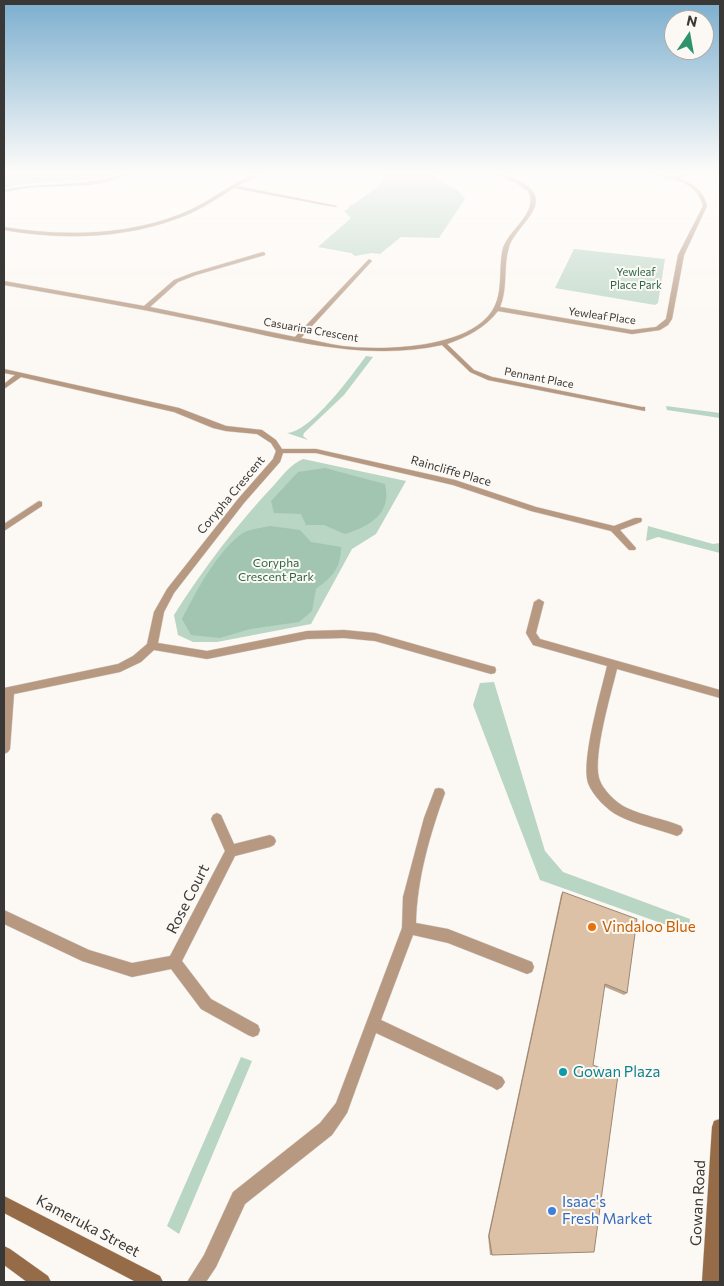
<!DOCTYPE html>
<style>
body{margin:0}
#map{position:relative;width:724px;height:1286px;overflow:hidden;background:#fcf8f3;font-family:Commissioner,sans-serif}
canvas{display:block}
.frame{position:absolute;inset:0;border:5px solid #393836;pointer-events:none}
.north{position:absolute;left:664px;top:10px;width:50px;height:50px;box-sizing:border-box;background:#fcf8f3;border:1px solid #aeaba7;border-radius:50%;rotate:12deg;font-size:14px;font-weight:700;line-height:20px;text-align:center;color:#393836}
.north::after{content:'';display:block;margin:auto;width:18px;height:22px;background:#2e926d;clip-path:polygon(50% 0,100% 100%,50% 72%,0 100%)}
</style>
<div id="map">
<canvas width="724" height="1286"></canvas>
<div class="frame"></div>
<div class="north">N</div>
</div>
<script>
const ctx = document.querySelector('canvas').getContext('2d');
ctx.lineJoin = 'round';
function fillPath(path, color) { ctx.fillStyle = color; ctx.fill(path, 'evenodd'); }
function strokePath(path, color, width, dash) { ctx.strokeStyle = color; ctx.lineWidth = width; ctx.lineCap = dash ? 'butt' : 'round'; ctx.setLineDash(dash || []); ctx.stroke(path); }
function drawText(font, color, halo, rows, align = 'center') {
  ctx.font = font + ' Commissioner,sans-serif'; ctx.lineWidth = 4; ctx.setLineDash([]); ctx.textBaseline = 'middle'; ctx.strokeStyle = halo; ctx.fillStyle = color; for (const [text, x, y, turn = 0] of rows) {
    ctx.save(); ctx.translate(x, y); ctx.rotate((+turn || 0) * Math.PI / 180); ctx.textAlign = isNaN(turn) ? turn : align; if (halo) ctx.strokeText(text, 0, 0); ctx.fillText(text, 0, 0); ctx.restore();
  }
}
const green = new Path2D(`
 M4 172H113L116 174C80 186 41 178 4 188Z
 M388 172H438L437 180 458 190 465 199 439 238 401 237 380 254 372 253 355 256 351 253 318 247 351 218 344 211 348 209 350 205 354 204 376 188Z
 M574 249 665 259 658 303 655 305 555 288Z
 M366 356 373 357 344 395 304 433 303 436 308 440 287 433C311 432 352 375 366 356Z
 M666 406 720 413V418L667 410Z
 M303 459 406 481 376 534 352 549 311 624 217 642H193L178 635 174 615C203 569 237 524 275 484 283 475 291 464 303 459Z
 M648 526 713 544 720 543V553L658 537 646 541Z
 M494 682 545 851 563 872 690 919 689 933 540 880 473 705 480 683Z
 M241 1057 252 1061 179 1234 167 1226Z`);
const forest = new Path2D(`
 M325 468 385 484C392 514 370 526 345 534L324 525H306L301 514 274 513 271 501 298 472Z
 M270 526 300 530 311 542 341 547C341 569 332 577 316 589L312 611 299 622 250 629 220 638 191 635 182 619C196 592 215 555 240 535 247 529 261 528 270 526Z`);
const street = new Path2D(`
 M126 172H132C102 189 68 185 35 187 24 188 14 190 4 192V190C44 181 87 189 126 172Z
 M259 172H266L237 186 337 206 335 207 234 188C215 200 197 212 176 219 122 239 60 240 4 230V227C65 237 135 236 192 209 215 198 235 181 259 172Z
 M490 172C501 172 513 177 523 183 556 203 516 225 509 247 503 266 508 288 500 307L632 330 656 327 666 319 678 255 703 206C695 177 668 181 645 172 654 172 666 177 674 176 681 175 687 172 695 172L678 178C693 183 703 190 707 206L684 255 672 319 668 325 660 330 632 334 498 311C485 328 467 337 447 344L474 370 492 377 642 407H645V411L488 380 470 372 442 345C359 363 275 336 194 320 131 307 67 296 4 285V281L144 306 174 280 192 273 263 252 265 253V255L196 275 178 282 150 307 295 337 369 259 372 261 371 262 301 338C314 340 328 344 342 346 382 351 467 349 492 311 504 293 498 268 503 248 509 230 534 216 530 196L528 191 516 183Z
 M4 369 179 408 226 426 262 430 276 440 282 449H316L455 480 536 507 614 526 635 518H641L642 520 641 522 620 530 636 548 635 550H629L611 531 531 511 453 485 316 453H283L280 462 244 503 174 593 164 612 158 643 207 651 307 631 344 630 375 633 491 666 495 667 496 670 495 673 491 674 375 641 344 638 307 639 207 659 154 650 141 662 120 672 14 694 10 749 8 752 4 754V688L118 664 133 656 147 644 154 612 167 589 238 499 273 459 276 451 271 443 257 434 226 431 213 428 174 412 21 377 4 389V384L15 375 4 373Z
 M39 501 42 502V506L4 531V524Z
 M539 599 544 602 536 633 540 639 720 690V698L617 669C611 694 593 754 599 778 602 789 616 803 627 808 644 816 664 819 681 826L683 830 681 834 677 836C658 829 637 825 619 816 607 810 593 796 588 783 581 759 601 692 607 666L533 645 526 633 534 602Z
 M439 788 443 789 445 793C430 834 417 879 416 923L448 929 532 962 534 967 532 972 527 974 448 943 413 935 381 1020 502 1077 505 1082 502 1087 497 1090 492 1087 376 1033 347 1113 332 1135 245 1204 216 1267 206 1282H187L204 1255 233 1192 320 1123 336 1103 402 928 403 897 424 818 435 789Z
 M217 813 221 815 234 844 270 835 274 837 276 841 274 845 270 847 235 856 182 961 211 999 258 1025 260 1030 258 1035 253 1037 248 1035 201 1009 171 969 132 977 82 961 4 924V910L89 950 132 963 170 956 225 851 211 819 213 815Z`);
const secondary = new Path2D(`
 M720 1119V1282H702L712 1127 714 1121Z
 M4 1196 160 1276 163 1282H136L4 1213Z
 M4 1246 10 1249 48 1276 51 1282H27L4 1265Z`);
const wall = new Path2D(`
 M563 892 627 993 624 995 605 987 492 1255H490L488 1236 561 895Z`);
const building = new Path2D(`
 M563 892 637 919 627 993 605 984 593 1065 618 1075 594 1252 492 1255 489 1236Z`);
const markers = [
 [592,927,5,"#e8710a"],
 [563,1072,5,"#0f9aa8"],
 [552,1211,5,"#3f7fe0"]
];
const farParknames = [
 ["Yewleaf",636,272],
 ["Place Park",636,285]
];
const farStreetnames = [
 ["Yewleaf Place",602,316,8],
 ["Casuarina Crescent",311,330,10],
 ["Pennant Place",539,378,11]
];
const streetNames = [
 ["Raincliffe Place",451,471,16],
 ["Corypha Crescent",231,495,-50]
];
const parkNames = [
 ["Corypha",276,563],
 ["Crescent Park",276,577]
];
const nearStreetnames = [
 ["Rose Court",188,899,-63],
 ["Gowan Road",698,1203,-87],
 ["Kameruka Street",88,1226,28]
];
const nearFoodnames = [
 ["Vindaloo Blue",602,927]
];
const nearCulturenames = [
 ["Gowan Plaza",573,1072]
];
const nearShopnames = [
 ["Isaac's",562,1202],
 ["Fresh Market",562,1219]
];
fillPath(green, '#b9d5c4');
fillPath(forest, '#a1c5b0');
strokePath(street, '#d9d5d1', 1);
strokePath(secondary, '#d9d5d1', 1);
fillPath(street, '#b79982');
fillPath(secondary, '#956b48');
fillPath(wall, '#bda68f');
fillPath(building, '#dcc1a6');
strokePath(building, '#9a8774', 1);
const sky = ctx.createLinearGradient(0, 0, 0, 352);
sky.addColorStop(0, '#7baece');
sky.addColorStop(0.49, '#fefcfa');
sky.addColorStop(1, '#fefcfa00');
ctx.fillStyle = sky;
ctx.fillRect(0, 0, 724, 352);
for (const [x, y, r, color] of markers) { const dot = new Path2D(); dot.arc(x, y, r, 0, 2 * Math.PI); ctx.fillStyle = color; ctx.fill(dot); strokePath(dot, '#fcf8f3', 2); }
drawText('11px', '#296447', '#fcf8f3', farParknames);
drawText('11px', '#393836', '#fcf8f3', farStreetnames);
drawText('12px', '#393836', '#fcf8f3', streetNames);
drawText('12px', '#296447', '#fcf8f3', parkNames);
drawText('15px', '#393836', '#fcf8f3', nearStreetnames);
drawText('15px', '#c56008', '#fcf8f3', nearFoodnames, 'left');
drawText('15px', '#0d838f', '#fcf8f3', nearCulturenames, 'left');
drawText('15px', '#366cbe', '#fcf8f3', nearShopnames, 'left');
</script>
